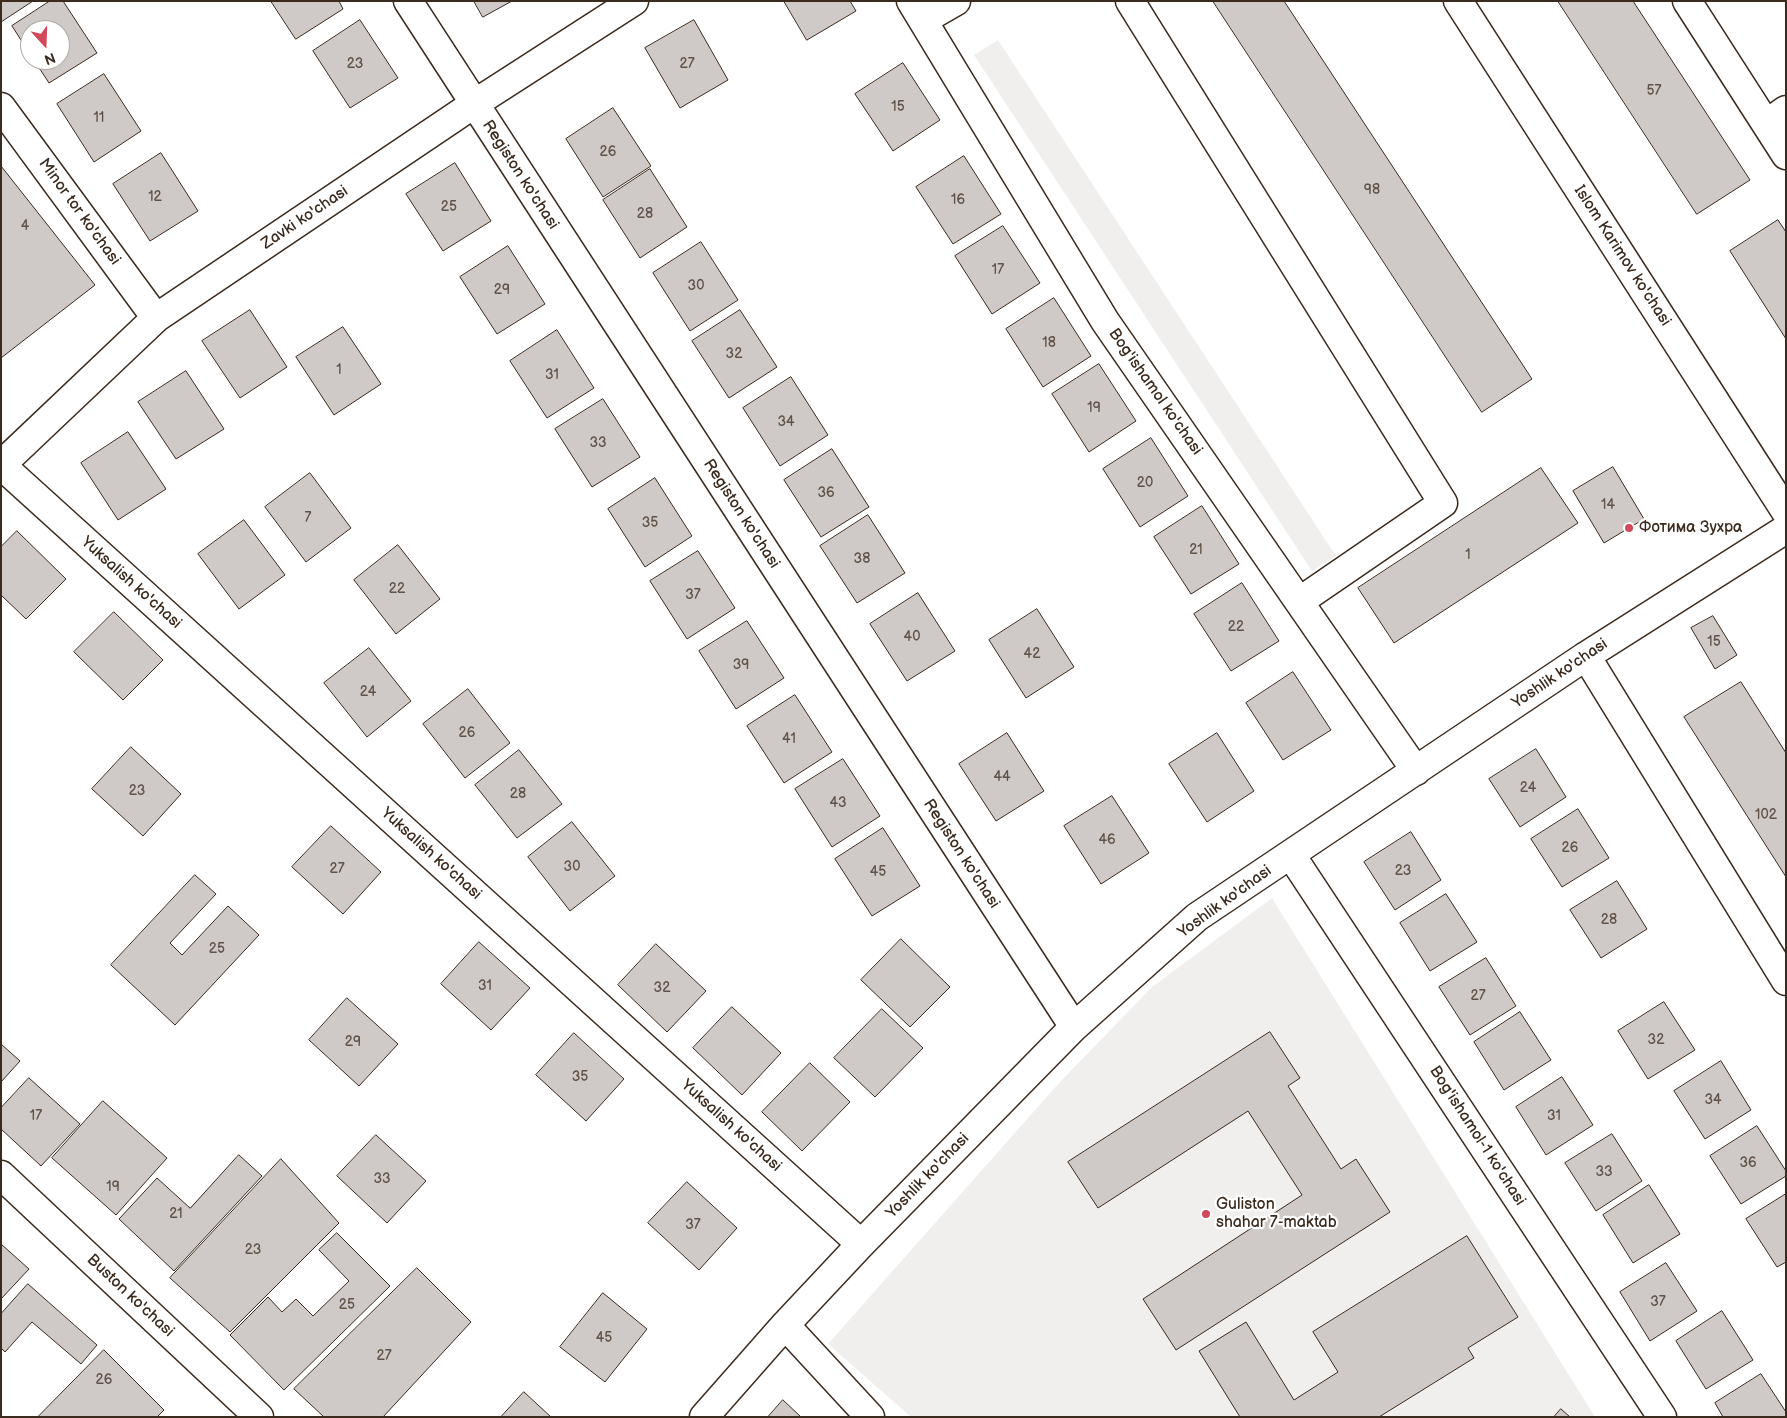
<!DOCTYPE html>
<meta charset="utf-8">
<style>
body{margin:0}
#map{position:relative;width:1787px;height:1418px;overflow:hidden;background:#fff;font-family:"Balsamiq Sans",sans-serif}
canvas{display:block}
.frame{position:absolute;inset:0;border:2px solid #3b2a1e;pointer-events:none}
.north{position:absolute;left:20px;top:20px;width:50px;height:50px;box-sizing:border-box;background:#fff;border:1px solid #b1aaa5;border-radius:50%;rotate:160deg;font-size:14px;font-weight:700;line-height:20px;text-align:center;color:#3b2a1e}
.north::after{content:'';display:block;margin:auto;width:18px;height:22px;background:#d1495b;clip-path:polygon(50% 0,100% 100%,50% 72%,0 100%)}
</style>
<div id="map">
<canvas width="1787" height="1418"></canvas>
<div class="frame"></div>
<div class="north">N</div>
</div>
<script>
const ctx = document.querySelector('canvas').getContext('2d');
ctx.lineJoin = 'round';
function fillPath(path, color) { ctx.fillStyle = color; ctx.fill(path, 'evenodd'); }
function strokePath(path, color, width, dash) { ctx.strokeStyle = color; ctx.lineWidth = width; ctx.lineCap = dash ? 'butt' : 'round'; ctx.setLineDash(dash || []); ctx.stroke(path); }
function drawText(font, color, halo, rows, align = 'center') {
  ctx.font = font + ' "Balsamiq Sans",sans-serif'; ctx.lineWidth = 4.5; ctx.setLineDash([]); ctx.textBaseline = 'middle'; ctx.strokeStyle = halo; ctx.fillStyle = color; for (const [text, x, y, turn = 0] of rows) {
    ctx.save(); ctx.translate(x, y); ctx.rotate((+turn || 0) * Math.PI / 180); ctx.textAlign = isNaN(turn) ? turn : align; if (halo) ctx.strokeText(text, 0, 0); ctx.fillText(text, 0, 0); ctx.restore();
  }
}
const built = new Path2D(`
 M998 40 1336 556 1312 571 974 55Z
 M1272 898 1595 1417H911L828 1344 1059 1083 1152 987Z`);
const building = new Path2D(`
 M1 1H33L1 22Z
 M50 1H63L97 53 49 83 34 60H60V30H30V54L12 26Z
 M271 1H339L343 9 296 39Z
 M474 1H512L483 17Z
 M784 1H850L856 11 807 40Z
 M1213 1H1284L1532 379 1482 412Z
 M1558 1H1633L1750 180 1697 214Z
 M360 20 398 78 350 108 313 51Z
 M694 20 728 80 680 108 645 48Z
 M903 63 940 120 893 151 855 94Z
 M104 74 141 131 94 162 57 104Z
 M613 108 651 166 603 197 566 139Z
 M161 153 198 211 150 241 113 184Z
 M964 156 1001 214 953 244 916 187Z
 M455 163 491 221 443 251 406 194Z
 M1 166 95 285 1 358Z
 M650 169 687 227 640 258 603 200Z
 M1778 220 1786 232V339L1730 251Z
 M1003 226 1040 283 992 314 955 256Z
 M701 242 738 300 690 331 653 273Z
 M508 246 545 304 497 334 460 277Z
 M1054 298 1091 356 1043 387 1006 329Z
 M250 310 287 367 240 398 202 341Z
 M740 310 777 367 729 398 692 341Z
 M343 327 381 384 334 415 296 357Z
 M557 330 594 388 547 418 510 361Z
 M1099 364 1136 421 1089 452 1052 394Z
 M186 371 224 429 176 459 138 402Z
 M791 377 828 435 780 466 743 408Z
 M603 399 640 457 592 487 555 429Z
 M128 432 166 489 118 520 81 463Z
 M1151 438 1188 496 1140 527 1103 469Z
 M832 449 869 507 821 537 784 480Z
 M1613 467 1644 519 1604 543 1573 491Z
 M1541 468 1578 523 1394 643 1358 588Z
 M310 473 351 528 306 562 265 507Z
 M655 478 692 536 645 567 608 509Z
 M1202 506 1239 564 1191 594 1154 537Z
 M868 515 905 573 857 603 820 546Z
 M244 520 285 575 239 609 198 554Z
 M17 531 66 579 26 619 1 595V547Z
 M398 545 440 599 396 634 354 580Z
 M698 551 735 608 687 639 650 581Z
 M1242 583 1279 641 1231 671 1194 614Z
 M918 593 955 651 907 681 870 624Z
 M1037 609 1074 667 1026 698 989 640Z
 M114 612 163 660 123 700 74 652Z
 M1713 616 1737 655 1715 669 1691 628Z
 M747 621 784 678 736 709 699 651Z
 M369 648 411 701 367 737 324 683Z
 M1293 672 1331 730 1283 760 1246 703Z
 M1741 682 1786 753V877L1684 717Z
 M468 689 510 743 465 778 423 724Z
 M795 695 832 752 784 783 747 726Z
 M1007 733 1044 791 996 821 959 764Z
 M1217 733 1254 791 1207 822 1169 764Z
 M131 747 181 794 143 836 92 789Z
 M1536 749 1566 797 1520 827 1489 779Z
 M519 750 562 804 517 838 475 785Z
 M843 759 880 816 832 847 795 789Z
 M1112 796 1149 853 1101 884 1064 826Z
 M1578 809 1609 858 1562 887 1531 839Z
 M572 822 615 876 570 911 528 857Z
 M331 826 381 872 343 914 292 867Z
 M883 828 920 886 872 916 835 859Z
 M1411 832 1441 880 1395 910 1364 862Z
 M195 875 216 894 170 943 182 955 228 906 259 935 175 1025 111 965Z
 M1617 881 1647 929 1601 958 1570 910Z
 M1446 894 1477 942 1430 971 1400 923Z
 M901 939 950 987 910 1027 861 980Z
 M479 942 530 988 491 1030 441 984Z
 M656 944 706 991 667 1032 618 985Z
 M1486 958 1516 1006 1470 1035 1439 987Z
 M347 998 398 1044 359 1086 309 1040Z
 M1664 1002 1695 1050 1648 1079 1618 1031Z
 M732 1007 781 1053 742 1095 693 1048Z
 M882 1009 923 1048 875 1097 834 1058Z
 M1520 1012 1551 1060 1504 1090 1474 1042Z
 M1270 1032 1300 1078 1288 1086 1341 1169 1356 1159 1390 1212 1176 1350 1143 1299 1302 1195 1248 1111 1098 1208 1068 1162Z
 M574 1033 624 1079 586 1121 536 1075Z
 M1 1044 20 1061 1 1082Z
 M1721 1061 1751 1110 1705 1139 1674 1091Z
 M810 1063 850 1102 802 1151 762 1112Z
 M1562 1077 1593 1125 1546 1155 1516 1107Z
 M29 1078 80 1124 41 1166 1 1129V1108Z
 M103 1101 167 1158 116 1215 52 1158Z
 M1757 1126 1786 1171V1176L1741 1204 1710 1156Z
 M1612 1134 1642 1181 1596 1211 1565 1163Z
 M376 1135 426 1181 387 1223 337 1176Z
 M239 1155 262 1176 174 1271 119 1219 157 1178 190 1208Z
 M281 1159 339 1223 230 1332 170 1278Z
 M687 1182 737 1228 699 1270 648 1223Z
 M1649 1185 1680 1234 1633 1263 1603 1215Z
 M1786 1194V1262L1777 1267 1746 1219Z
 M337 1233 390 1286 284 1390 230 1335 268 1297 282 1312 296 1299 313 1316 349 1281 319 1250Z
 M1467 1236 1518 1317 1468 1348 1474 1358 1379 1417H1240L1199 1351 1246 1322 1294 1400 1338 1372 1313 1332Z
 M1 1244 29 1269 1 1299Z
 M1666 1263 1697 1311 1650 1341 1620 1292Z
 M417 1268 471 1322 383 1417H324L294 1389Z
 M28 1284 97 1345 81 1364 32 1322 5 1352 1 1348V1314Z
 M603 1293 647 1329 605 1382 560 1347Z
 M1722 1311 1753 1360 1706 1389 1676 1341Z
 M104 1350 164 1410 157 1417H38Z
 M1761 1374 1786 1412V1417H1723L1715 1403Z
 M524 1392 551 1417H501Z
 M783 1400 801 1417H768Z
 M1561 1409 1570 1417H1554Z`);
const minor = new Path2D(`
 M408 1 1074 1027
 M911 1 1105 321 1416 771
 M1130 1 1443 503 1300 601
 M1458 1 1786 512
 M1687 1 1786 155
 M923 20 956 1
 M1 107 156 318
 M1766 124 1786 110
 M1 465 861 1244
 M1 465 156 318 474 104 634 1
 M1586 656 1786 981
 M1291 855 1662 1417
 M1 1175 259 1417
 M785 1325 870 1417
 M704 1417 785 1325 861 1244 1074 1027 1197 917 1586 656 1786 529`);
const markers = [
 [1629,528,5,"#d1495b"],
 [1206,1214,5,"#d1495b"]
];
const numberNames = [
 ["23",355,64],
 ["27",687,64],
 ["57",1654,91],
 ["15",898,107],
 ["11",99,118],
 ["26",608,152],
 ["98",1372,190],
 ["12",155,197],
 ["16",958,200],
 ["25",449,207],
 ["28",645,214],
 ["4",25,226],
 ["17",998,270],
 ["30",696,286],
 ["29",502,290],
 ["18",1049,343],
 ["32",734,354],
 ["1",339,370],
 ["31",552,375],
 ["19",1094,408],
 ["34",786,422],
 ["33",598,443],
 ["20",1145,483],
 ["36",826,493],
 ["14",1608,505],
 ["7",308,518],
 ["35",650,523],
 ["21",1196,550],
 ["1",1468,555],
 ["38",862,559],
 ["22",397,589],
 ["37",693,595],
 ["22",1236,627],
 ["40",912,637],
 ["15",1714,642],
 ["42",1032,654],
 ["39",741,665],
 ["24",368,692],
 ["26",467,733],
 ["41",789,739],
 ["44",1002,777],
 ["24",1528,788],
 ["23",137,791],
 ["28",518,794],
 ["43",838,803],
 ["102",1766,815],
 ["46",1107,840],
 ["26",1570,848],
 ["30",572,867],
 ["27",337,869],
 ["23",1403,871],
 ["45",878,872],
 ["28",1609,920],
 ["25",217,949],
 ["31",485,986],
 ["32",662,988],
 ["27",1478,996],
 ["32",1656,1040],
 ["29",353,1042],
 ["35",580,1077],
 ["34",1713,1100],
 ["17",36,1116],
 ["31",1554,1116],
 ["36",1748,1163],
 ["33",1604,1172],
 ["33",382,1179],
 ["19",113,1187],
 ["21",176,1214],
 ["37",693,1225],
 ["23",253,1250],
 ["37",1658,1302],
 ["25",347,1305],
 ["45",604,1338],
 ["27",384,1356],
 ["26",104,1380]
];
const streetNames = [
 ["Registon ko'chasi",520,175,57],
 ["Minor tor ko'chasi",79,212,54],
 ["Zavki ko'chasi",305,218,-34],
 ["Islom Karimov ko'chasi",1622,256,57],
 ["Bog'ishamol ko'chasi",1155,392,55],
 ["Registon ko'chasi",741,514,57],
 ["Yuksalish ko'chasi",131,583,42],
 ["Yoshlik ko'chasi",1560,674,-34],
 ["Yuksalish ko'chasi",431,854,42],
 ["Registon ko'chasi",961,854,57],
 ["Yoshlik ko'chasi",1225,902,-36],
 ["Yuksalish ko'chasi",731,1126,42],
 ["Bog'ishamol-1 ko'chasi",1477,1136,57],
 ["Yoshlik ko'chasi",928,1176,-46],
 ["Buston ko'chasi",130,1296,43]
];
const poiNames = [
 ["Фотима Зухра",1639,528],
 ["Guliston",1216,1205],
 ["shahar 7-maktab",1216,1223]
];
fillPath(built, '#f1efee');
fillPath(building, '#cfcac7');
strokePath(building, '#3b2a1e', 1);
strokePath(minor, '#3b2a1e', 31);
strokePath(minor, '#fff', 28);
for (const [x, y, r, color] of markers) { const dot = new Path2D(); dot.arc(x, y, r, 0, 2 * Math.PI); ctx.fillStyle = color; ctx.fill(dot); strokePath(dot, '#fff', 2); }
drawText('14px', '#605248', null, numberNames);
drawText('16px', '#3b2a1e', '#fff', streetNames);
drawText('16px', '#3b2a1e', '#fff', poiNames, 'left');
</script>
